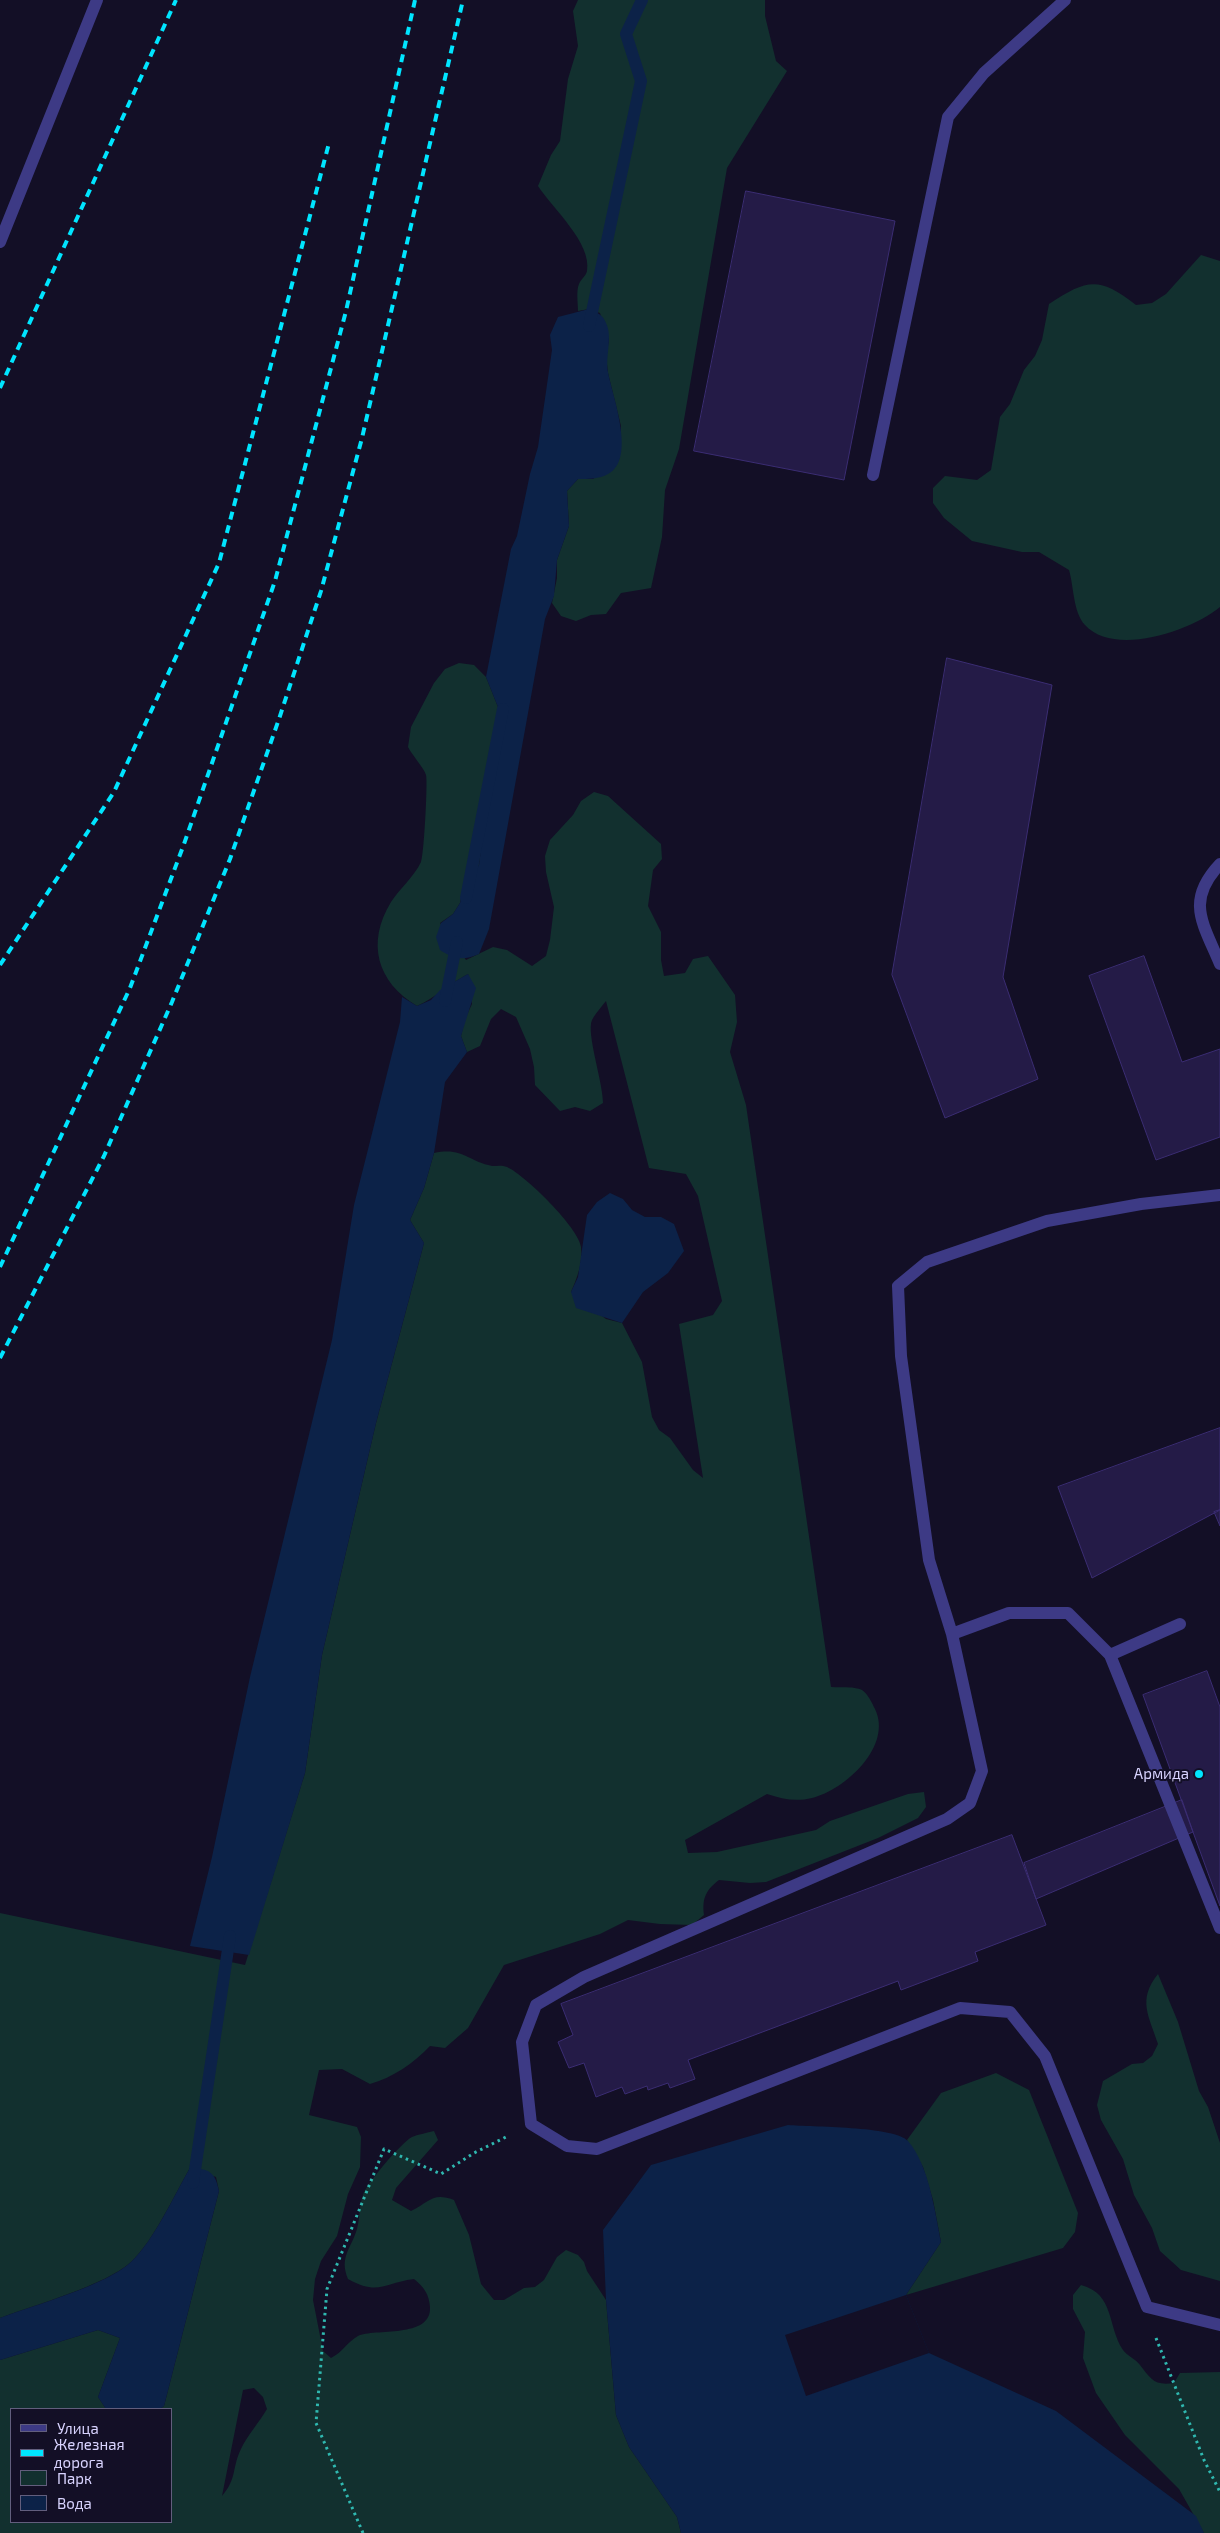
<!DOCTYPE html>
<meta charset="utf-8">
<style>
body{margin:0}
#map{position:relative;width:1220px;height:2533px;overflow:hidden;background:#130f26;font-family:"Exo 2",sans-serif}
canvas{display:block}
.legend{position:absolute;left:10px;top:2408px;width:162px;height:115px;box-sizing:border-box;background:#130f26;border:1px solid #625e7d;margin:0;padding:6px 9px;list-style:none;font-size:15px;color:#d9d4ff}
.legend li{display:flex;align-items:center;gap:10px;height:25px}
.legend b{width:25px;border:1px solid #625e7d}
</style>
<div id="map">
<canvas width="1220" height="2533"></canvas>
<ul class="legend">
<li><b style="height:6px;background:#3d3a85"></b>Улица</li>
<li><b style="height:6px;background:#00e5ff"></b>Железная дорога</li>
<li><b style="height:14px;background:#12302f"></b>Парк</li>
<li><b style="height:14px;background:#0c2248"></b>Вода</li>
</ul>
</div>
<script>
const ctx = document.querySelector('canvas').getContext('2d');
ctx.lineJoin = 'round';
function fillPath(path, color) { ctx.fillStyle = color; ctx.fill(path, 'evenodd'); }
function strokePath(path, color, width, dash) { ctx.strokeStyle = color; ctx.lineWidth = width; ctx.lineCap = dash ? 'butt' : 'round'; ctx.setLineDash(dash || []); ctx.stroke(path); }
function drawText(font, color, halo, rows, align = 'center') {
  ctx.font = font + ' "Exo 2",sans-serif'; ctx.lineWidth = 4; ctx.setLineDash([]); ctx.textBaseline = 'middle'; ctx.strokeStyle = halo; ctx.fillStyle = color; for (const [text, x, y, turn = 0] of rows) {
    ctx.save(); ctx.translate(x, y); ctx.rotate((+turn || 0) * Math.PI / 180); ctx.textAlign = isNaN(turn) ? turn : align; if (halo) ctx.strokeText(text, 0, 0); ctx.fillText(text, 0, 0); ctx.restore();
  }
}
const green = new Path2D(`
 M578 0H765V16L776 61 787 71 727 168 679 449 665 490 662 537 651 588 621 593 606 614 591 615 576 621 561 616 552 603 557 578V560L569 526 567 491 578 479H593L619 460 621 426 608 373 606 356 609 340 600 313 589 309 578 311C578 303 576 291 579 284 581 279 586 276 587 271 592 243 553 209 538 186L551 155 560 141 568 79 578 46 573 11Z
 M1201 255 1220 261V607C1191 631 1114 657 1085 625 1073 612 1074 587 1069 570L1039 552H1022L972 541 944 518 933 503V488L945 476 977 480 991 470 1000 417 1010 404 1024 370 1035 356 1042 340 1049 304C1087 279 1099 276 1136 305L1152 303 1166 294Z
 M459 663 474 665 486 677 500 712 501 741 493 768 494 783 486 810 479 865 464 889 460 903 453 914 440 923 466 960 493 947 507 950 532 966 546 956 550 940 554 907 546 872 545 856 550 840 573 815 581 801 594 792 608 796 661 844 662 859 653 870 648 906 661 932V960L664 976 685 973 693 959 708 956 735 995 737 1022 730 1052 746 1105 831 1687C840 1688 853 1686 862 1690 868 1694 872 1703 875 1709 893 1746 845 1790 812 1798 796 1802 782 1799 767 1794L685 1840 688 1853 717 1852 816 1830 830 1821 908 1794 924 1792 926 1807 918 1818 878 1838 766 1882 750 1883 719 1880C706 1890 702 1898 704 1915L692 1925 660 1924 628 1920 600 1934 504 1965 468 2028 445 2048 430 2046C414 2063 392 2078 370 2084L342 2069 319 2070 309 2115 357 2127 361 2137 360 2167 348 2194 337 2236 321 2261 315 2279 313 2300 323 2351 331 2358C343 2352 347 2342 358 2336 374 2328 432 2339 430 2307 429 2294 424 2287 414 2279 383 2283 379 2296 348 2279 339 2257 351 2249 357 2229 360 2218 359 2206 363 2195 366 2184 402 2142 412 2137 419 2134 427 2133 434 2131L438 2140 396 2188 392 2200 411 2211C430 2202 432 2192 454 2200L469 2235 481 2284 494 2300H504L524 2288 535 2287 544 2280 557 2257 566 2250 578 2255 584 2262 587 2271 606 2300 616 2415 629 2447 677 2517 681 2533H0V2360L98 2330 120 2338 98 2397 106 2409H11V2522H171V2409H160L164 2406 219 2191 216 2177 190 2168C173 2197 155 2239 131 2262 106 2285 34 2305 0 2318V1913L245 1965 305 1773 322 1655 376 1423 424 1243 410 1220 424 1188 434 1153C463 1147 467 1161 492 1166 497 1166 502 1165 507 1167 525 1175 579 1228 581 1247 583 1263 577 1278 571 1292L606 1319 622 1323 642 1362 652 1417 659 1430 670 1438 693 1470 703 1478 679 1324 713 1315 722 1301 698 1196 686 1174 649 1168 606 1001C602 1006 595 1014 592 1020 586 1033 603 1082 603 1103L590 1111 575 1107 560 1111 535 1085 534 1067 530 1049 516 1017 501 1009 491 1019 480 1046 467 1052 461 1036 465 1019 472 1004 468 974C449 984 435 998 417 1006 377 982 366 943 391 902 400 888 414 877 421 862 424 856 428 781 426 775 424 768 412 755 408 747L411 727 434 683 445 669ZM254 2388 263 2397 267 2409C259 2423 248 2434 241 2449 232 2467 237 2479 222 2496L243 2390Z
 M1158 1974 1178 2022 1199 2091 1208 2107 1220 2143V2281L1181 2270 1160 2251 1152 2228 1134 2195 1123 2159 1101 2120 1097 2105 1103 2081 1132 2064 1143 2063 1152 2056 1158 2044C1149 2016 1137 2000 1158 1974Z
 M996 2073 1029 2090 1078 2213 1075 2232 1063 2248 906 2295 941 2242 933 2200 923 2167 907 2140 941 2093Z
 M1081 2285C1115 2294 1107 2326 1123 2350 1127 2356 1136 2359 1140 2365 1151 2379 1154 2386 1174 2383L1180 2373 1220 2372V2533H1204L1179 2489 1125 2435 1096 2393 1083 2358 1085 2332 1073 2309V2295Z`);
const water = new Path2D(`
 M589 309C597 312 603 315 606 323 613 337 605 356 608 372 612 395 637 459 608 474 599 479 588 479 578 479L567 491 569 526 557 560 554 596 545 619 489 929 479 954C463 961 454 959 440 950L436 937 441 923 453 914 460 903 464 889 479 865 486 810 494 783 493 768 501 741 500 712 486 677 511 549 517 536 530 474 538 447 552 350 550 335 558 317Z
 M468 974 476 988 461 1036 467 1052 445 1082 434 1153 424 1188 410 1220 424 1243 376 1423 322 1655 305 1773 249 1955 190 1946 212 1857 250 1677 332 1340 354 1205 400 1022 402 997 417 1006 431 1000 440 990Z
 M610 1193 623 1199 632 1210 645 1217H661L674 1224 684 1251 668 1273 643 1292 622 1323 576 1308 571 1292 578 1277 587 1215 597 1202Z
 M788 2125C811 2127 894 2126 908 2141 929 2165 935 2212 941 2242L906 2295 929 2353 1056 2411 1196 2516 1204 2533H681L677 2517 629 2447 616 2415 606 2300 603 2230 651 2165Z
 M190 2168C209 2169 215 2171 219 2191L164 2406 160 2409H106L98 2397 120 2338 98 2330 0 2360V2318C34 2305 107 2285 131 2262 155 2239 173 2197 190 2168Z`);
const pier = new Path2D(`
 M906 2295 929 2353 806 2396 785 2335Z`);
const stream = new Path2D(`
 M589 326 641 81 626 34 642 0
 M466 898 503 709
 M445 1001 457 942
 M193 2183 230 1936`);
const building = new Path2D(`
 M746 191 895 221 844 480 694 451Z
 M947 658 1052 685 1003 977 1038 1079 945 1118 892 975Z
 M1144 956 1182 1062 1220 1049V1137L1156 1160 1089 976Z
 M1220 1428V1510L1092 1578 1058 1487Z
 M1220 1510V1526L1214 1512Z
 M1207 1671 1220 1707V1906L1143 1695Z
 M1182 1800 1193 1832 1036 1899 1024 1863Z
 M1012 1835 1046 1925 975 1952 978 1961 901 1990 898 1981 688 2060 695 2079 670 2088 668 2083 648 2090 647 2086 625 2094 622 2087 596 2097 584 2063 569 2068 558 2042 573 2035 561 2004Z`);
const path = new Path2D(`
 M1156 2338 1204 2460 1220 2492
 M363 2533 316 2423 327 2289 384 2149 441 2174 474 2153 506 2137`);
const minor = new Path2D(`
 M0 242 97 0
 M873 475 948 117 984 73 1065 0
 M1220 864C1185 901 1203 923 1220 964
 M1220 1195 1141 1204 1047 1221 927 1262 898 1286 901 1356 929 1560 952 1634 982 1771 970 1803 947 1819 584 1977 536 2005 522 2042 531 2124 567 2146 597 2149 960 2008 1010 2012 1045 2056 1147 2307 1220 2325
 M1180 1624 1110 1655 1220 1928
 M952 1634 1009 1613H1068L1110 1655`);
const rail = new Path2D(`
 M0 388 176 0
 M0 965 114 792 219 563 329 143
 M0 1267 130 988 184 844 275 581 346 311 415 0
 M0 1358 104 1156 172 1002 230 859 279 719 321 591 362 438 463 0`);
const markers = [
 [1199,1774,5,"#00e5ff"]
];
const poiNames = [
 ["Армида",1189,1774]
];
fillPath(green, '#12302f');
fillPath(water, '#0c2248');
fillPath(pier, '#130f26');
strokePath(stream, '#0c2248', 12);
fillPath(building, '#241b47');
strokePath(building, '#3b2d73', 1);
strokePath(path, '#2fb8b0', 3, [2.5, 4]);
strokePath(minor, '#3d3a85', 12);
strokePath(rail, '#00e5ff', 4, [8, 6]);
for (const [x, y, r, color] of markers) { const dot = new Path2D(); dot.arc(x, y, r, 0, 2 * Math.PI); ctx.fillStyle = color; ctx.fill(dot); strokePath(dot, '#130f26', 2); }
drawText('15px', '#d9d4ff', '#130f26', poiNames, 'right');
</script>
